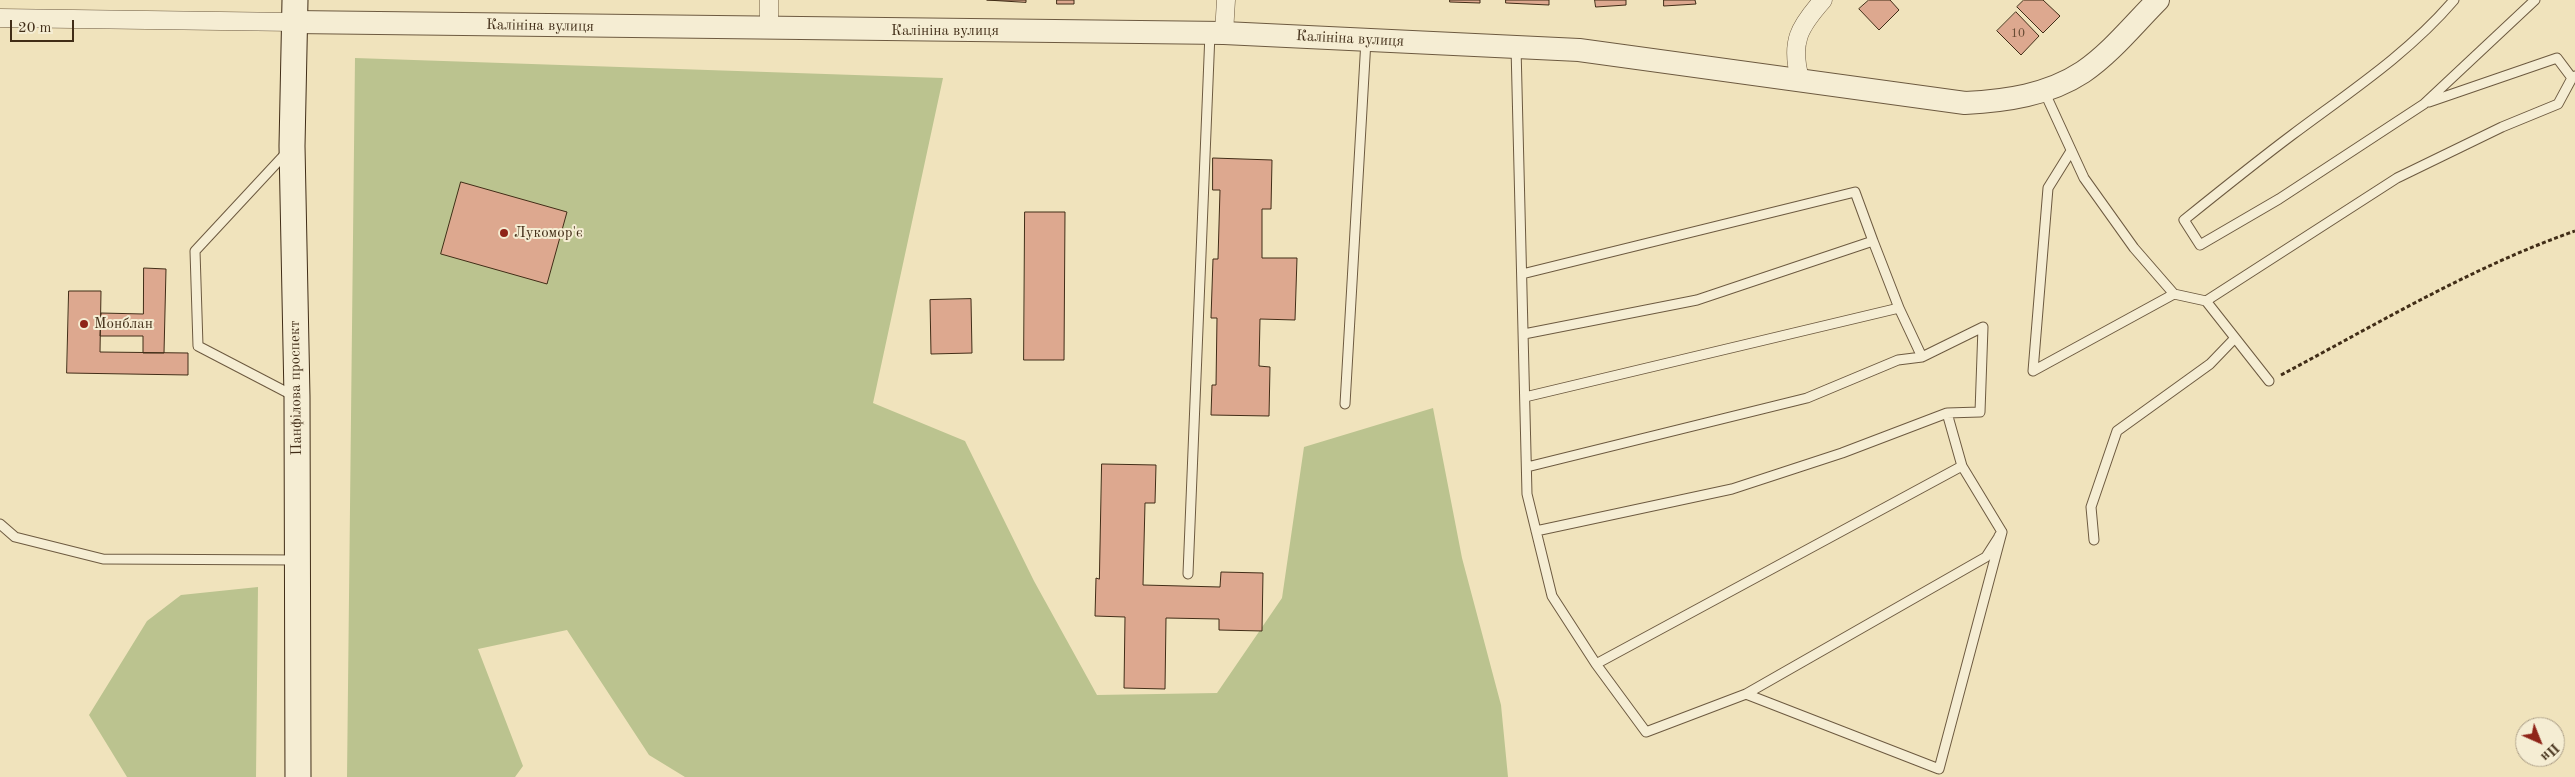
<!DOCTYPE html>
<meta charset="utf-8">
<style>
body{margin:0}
#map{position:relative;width:2575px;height:777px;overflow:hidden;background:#f0e3bc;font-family:"Old Standard TT",serif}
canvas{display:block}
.north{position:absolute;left:2515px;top:717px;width:50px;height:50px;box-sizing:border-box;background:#f5edd3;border:1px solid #ada088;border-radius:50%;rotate:136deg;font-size:14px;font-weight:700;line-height:20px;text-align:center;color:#412d17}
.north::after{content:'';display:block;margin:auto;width:18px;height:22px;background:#8f2418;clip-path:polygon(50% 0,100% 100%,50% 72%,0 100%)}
.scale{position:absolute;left:10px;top:20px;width:64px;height:22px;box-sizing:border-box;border:2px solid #412d17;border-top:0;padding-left:6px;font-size:15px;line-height:18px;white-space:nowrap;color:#412d17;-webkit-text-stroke:4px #f5edd3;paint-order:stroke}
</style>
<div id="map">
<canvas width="2575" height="777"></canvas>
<div class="north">Пн</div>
<div class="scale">20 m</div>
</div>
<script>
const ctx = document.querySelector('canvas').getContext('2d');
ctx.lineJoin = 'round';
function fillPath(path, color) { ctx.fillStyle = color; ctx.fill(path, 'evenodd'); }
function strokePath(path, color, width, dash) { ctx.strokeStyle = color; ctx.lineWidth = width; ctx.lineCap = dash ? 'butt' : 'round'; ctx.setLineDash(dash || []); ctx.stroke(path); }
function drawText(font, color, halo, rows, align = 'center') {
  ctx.font = font + ' "Old Standard TT",serif'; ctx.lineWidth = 4; ctx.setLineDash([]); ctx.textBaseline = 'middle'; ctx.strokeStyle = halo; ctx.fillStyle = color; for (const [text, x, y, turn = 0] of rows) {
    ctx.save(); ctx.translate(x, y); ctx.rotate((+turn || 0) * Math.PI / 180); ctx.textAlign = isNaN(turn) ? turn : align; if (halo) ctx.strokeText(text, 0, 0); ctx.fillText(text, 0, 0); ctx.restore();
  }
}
const green = new Path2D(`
 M355 58 943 78 873 403 965 441 1034 581 1097 695 1217 693 1282 598 1304 447 1433 408 1462 558 1501 705 1508 777H685L649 755 567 630 478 649 523 766 515 777H347Z
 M258 587 256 777H127L89 715 147 621 181 595Z`);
const building = new Path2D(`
 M987 0H1026V2Z
 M1057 0H1074V4H1057Z
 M1450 0H1480V3L1450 2Z
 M1506 0H1549V5L1506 3Z
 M1595 0H1626V5L1596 7Z
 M1664 0H1695L1696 4 1664 6Z
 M1869 0H1890L1899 10 1879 30 1859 9Z
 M2024 0H2043L2060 16 2043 33 2017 7Z
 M2016 12 2039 36 2021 55 1997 31Z
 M1213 158 1272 160 1271 209H1262V258H1297L1295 320 1260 319 1259 366 1270 367 1269 416 1211 415 1212 385H1216L1217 318H1211L1213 259H1218L1220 190H1213Z
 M461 182 567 212 547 284 441 254Z
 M1025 212H1065L1064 360H1024Z
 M144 268 166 269 164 353H143V336H100L101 313 143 314Z
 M69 291H101L100 352 188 353V375L67 373Z
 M971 299 972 353 931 354 930 300Z
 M1102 464 1156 465 1155 503H1145L1143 585 1220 587 1221 572 1263 573 1262 631 1219 630V619L1166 618 1165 689 1124 688 1125 617 1095 616 1096 578 1099 579Z`);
const path = new Path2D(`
 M2281 375C2377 324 2472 267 2575 231`);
const service = new Path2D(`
 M2454 0C2408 54 2348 93 2292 135 2256 162 2220 191 2184 220L2200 245 2279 199 2424 104 2535 0
 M1516 47 1527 494 1552 596 1596 664 1646 732 1746 694 1986 557 2002 532 1939 769 1746 694
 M2044 91 2084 178 2134 248 2174 294 2206 301
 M2429 102 2557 58 2572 78 2575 76
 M287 152 195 251 198 346 294 396
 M1522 274 1855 192 1873 241
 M1524 334 1697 300 1873 241 1899 308
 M1922 357 1983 327 1980 412 1947 413
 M2033 371 2048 188 2071 151
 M2033 371 2174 294
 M2269 381 2206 301 2397 178 2502 127 2558 104 2572 78
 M1525 397 1899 308 1922 357 1898 360 1807 398 1527 467
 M1345 404 1366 40
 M0 524 15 537 103 559 296 560
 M1536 531 1732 489 1842 453 1947 413 1962 466
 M2094 540 2091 507 2117 431 2210 364 2235 338
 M1188 574 1210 33
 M1596 664 1962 466 2002 532 1999 536`);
const minor = new Path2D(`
 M0 18 294 22
 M769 29V0
 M1224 33 1226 0
 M1800 79C1790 42 1799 27 1823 0`);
const tertiary = new Path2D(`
 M294 22 1224 33 1579 50 1965 103C2006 101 2048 95 2083 72 2111 53 2134 24 2158 0`);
const secondary = new Path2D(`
 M295 0 292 146 297 397 298 777`);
const markers = [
 [504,233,5,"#8f2418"],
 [84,324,5,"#8f2418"]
];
const numberNames = [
 ["10",2018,34]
];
const streetNames = [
 ["Калініна вулиця",540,26,1],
 ["Калініна вулиця",945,31],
 ["Калініна вулиця",1350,39,3],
 ["Панфілова проспект",296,388,-91]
];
const poiNames = [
 ["Лукомор'є",514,233],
 ["Монблан",94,324]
];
fillPath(green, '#bbc38f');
fillPath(building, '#dda88f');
strokePath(building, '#412d17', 1);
strokePath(service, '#6d5a40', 11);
strokePath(minor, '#6d5a40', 19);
strokePath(tertiary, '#6d5a40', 24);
strokePath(secondary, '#412d17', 27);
strokePath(path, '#412d17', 3, [4, 2.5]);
strokePath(service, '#f5edd3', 9);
strokePath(minor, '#f5edd3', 18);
strokePath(tertiary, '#f5edd3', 22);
strokePath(secondary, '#f5edd3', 25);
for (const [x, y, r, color] of markers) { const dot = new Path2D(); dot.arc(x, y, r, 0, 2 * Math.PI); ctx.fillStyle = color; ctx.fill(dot); strokePath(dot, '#f5edd3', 2); }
drawText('12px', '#684c35', null, numberNames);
drawText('15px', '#412d17', '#f5edd3', streetNames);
drawText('15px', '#412d17', '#f5edd3', poiNames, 'left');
</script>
